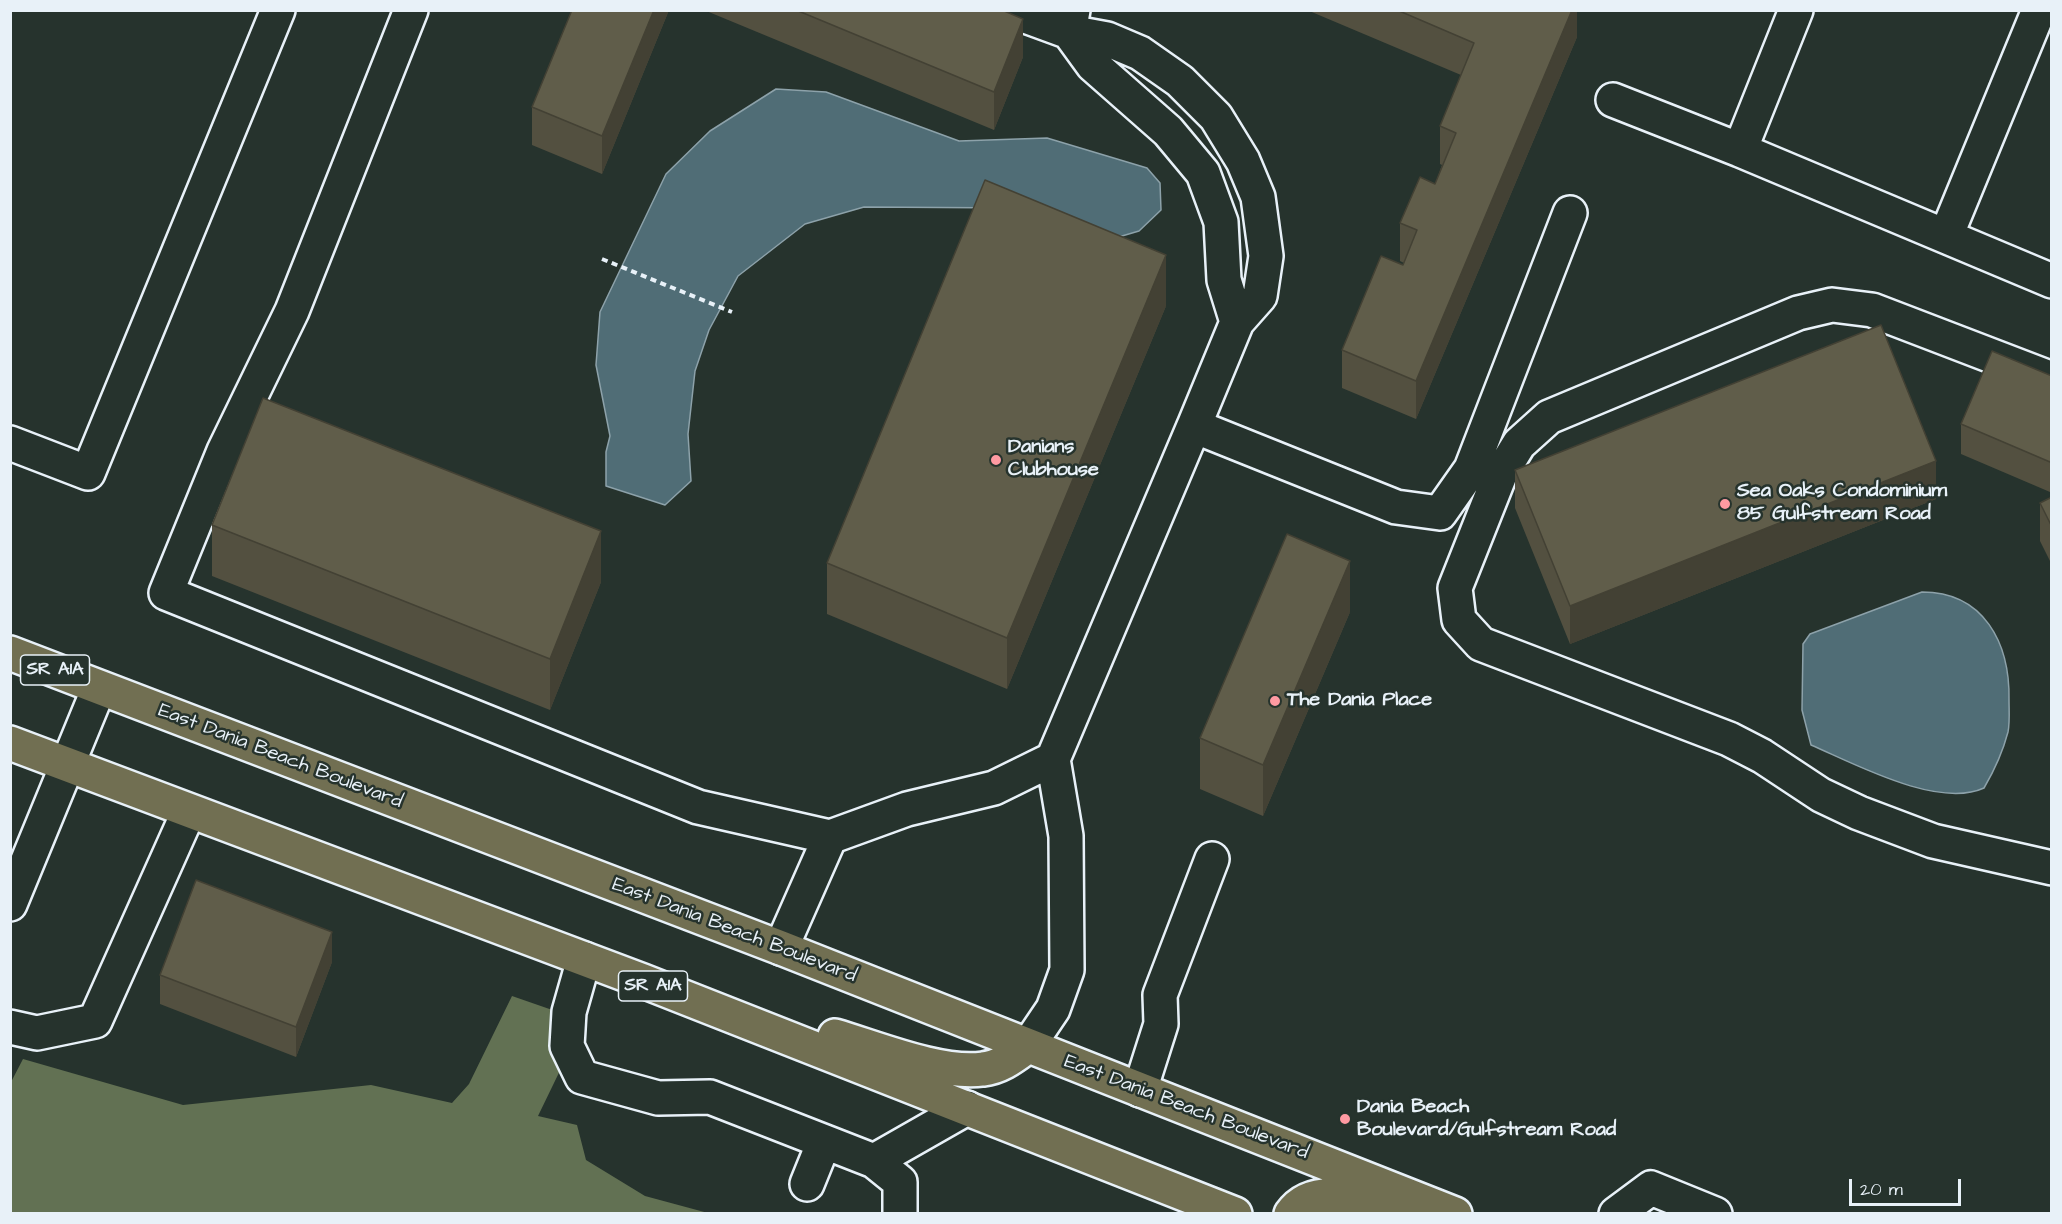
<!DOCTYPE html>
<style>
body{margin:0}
#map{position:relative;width:2062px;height:1224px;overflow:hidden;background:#26332d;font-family:"Architects Daughter",sans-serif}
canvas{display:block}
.frame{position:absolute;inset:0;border:12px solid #e8f1f8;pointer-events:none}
.scale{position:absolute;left:1849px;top:1179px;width:112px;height:27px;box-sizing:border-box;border:3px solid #e8f1f8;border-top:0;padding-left:8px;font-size:18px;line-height:21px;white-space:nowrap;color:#e8f1f8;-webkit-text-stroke:4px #26332d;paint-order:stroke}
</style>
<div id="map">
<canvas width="2062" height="1224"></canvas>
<div class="frame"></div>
<div class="scale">20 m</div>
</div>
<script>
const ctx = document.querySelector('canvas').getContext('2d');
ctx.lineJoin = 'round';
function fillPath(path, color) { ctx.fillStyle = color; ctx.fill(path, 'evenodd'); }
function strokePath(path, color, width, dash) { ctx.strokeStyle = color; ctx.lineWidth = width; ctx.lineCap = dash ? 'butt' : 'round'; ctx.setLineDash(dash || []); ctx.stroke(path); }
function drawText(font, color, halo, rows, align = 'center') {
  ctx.font = font + ' "Architects Daughter",sans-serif'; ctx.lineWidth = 5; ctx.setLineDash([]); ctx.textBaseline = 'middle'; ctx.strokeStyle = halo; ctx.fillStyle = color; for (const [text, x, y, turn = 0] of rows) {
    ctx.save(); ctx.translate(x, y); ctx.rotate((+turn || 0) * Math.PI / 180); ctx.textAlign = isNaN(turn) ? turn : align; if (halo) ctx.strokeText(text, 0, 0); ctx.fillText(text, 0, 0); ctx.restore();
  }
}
const green = new Path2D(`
 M512 996 584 1021 538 1116 577 1125 586 1160 645 1196 708 1213H11L10 1084 23 1059 183 1105 371 1085 452 1103 469 1084Z`);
const water = new Path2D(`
 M776 89 826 92 959 141 1047 138 1147 168 1160 183 1161 210 1139 231 1105 241 1018 208 864 207 805 224 738 276 709 330 695 371 688 434 691 481 665 505 606 486V452L610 436 596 365 600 312 666 174 710 131Z
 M1922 592C1984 592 2010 643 2009 700 2009 710 2010 722 2008 732 2003 751 1994 771 1984 788 1938 809 1855 764 1811 745L1802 710 1803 644 1810 634Z`);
const path = new Path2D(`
 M602 259 732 312`);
const minor = new Path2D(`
 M411 10 292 311 224 451 166 593 698 807 830 837
 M1009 10 1069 32 1107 39 1140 53 1180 81 1216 117 1243 161 1258 197 1266 256 1260 296 1237 322 1224 280 1221 222 1203 173 1168 131 1093 65 1069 32 1073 10
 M1796 10 1740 150 2052 281
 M1613 100 1740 150
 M1946 236 2039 10
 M1237 322 1194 426 1396 507 1440 513 1471 469 1570 213
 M2052 379 1872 310 1832 305 1798 313 1549 417 1519 444 1500 475 1455 588 1459 620 1481 644 1729 739 1762 756 1821 795 1859 813 1933 841 2052 868
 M10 443 88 473 278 10
 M10 904 99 688
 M781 948 830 837 907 809 994 788 1053 759
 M584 959 569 1012 567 1046 582 1077 658 1098 710 1097 874 1161 900 1182V1214
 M10 1027 37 1033 95 1021 189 811
 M1028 1046 1053 1009 1067 970 1066 836 1053 759 1194 426
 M1140 1090 1161 1024 1160 995 1212 859
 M874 1161 967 1108
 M807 1184 824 1142
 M1616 1214 1651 1188 1715 1214`);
const major = new Path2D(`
 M10 653 781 948 1455 1214
 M10 743 643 981 1235 1214
 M835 1036C876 1048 941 1075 983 1069 1001 1067 1014 1056 1028 1046
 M1291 1214C1315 1180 1368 1202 1402 1208`);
const wall = new Path2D(`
 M669 10 602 174 532 145V107Z
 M704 10H1002L1023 57 994 130Z
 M1307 10H1577V37L1416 419 1342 388V350L1403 265 1404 263 1400 261V223L1435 184 1442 165 1440 164V126L1461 75Z
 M1166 306 1007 689 827 614V563Z
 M2052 376V488L2050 492 1961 454V424Z
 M1515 470 1936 499 1570 644 1515 508Z
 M2052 497V565L2040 541V503Z
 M212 525 601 582 550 710 212 576Z
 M1350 612 1263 816 1200 789V738Z
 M332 962 296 1057 160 1004V975Z`);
const shadedWall = new Path2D(`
 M654 10H669L602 174V136Z
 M1572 10H1577V37L1416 419V381Z
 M1023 19V57L994 130V92Z
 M1166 255V306L1007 689V638Z
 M2052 458V488L2050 492V462Z
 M1936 461V499L1570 644V606Z
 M601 531V582L550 710V659Z
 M1350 561V612L1263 816V765Z
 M332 932V962L296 1057V1027Z`);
const building = new Path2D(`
 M572 10H654L602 136 532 107Z
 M796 10H1002L1023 19 994 92Z
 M1397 10H1572L1416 381 1342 350 1381 256 1403 265 1417 230 1400 223 1420 177 1435 184 1456 133 1440 126 1474 43Z
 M985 180 1166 255 1007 638 827 563Z
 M1881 325 1936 461 1570 606 1515 470Z
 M1992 351 2052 376V458L2050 462 1961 424Z
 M263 398 601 531 550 659 212 525Z
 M2052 497V527L2040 503Z
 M1287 534 1350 561 1263 765 1200 738Z
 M196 880 332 932 296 1027 160 975Z`);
const markers = [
 [996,460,6,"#ff9aa2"],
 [1725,504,6,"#ff9aa2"],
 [1275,701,6,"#ff9aa2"],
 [1345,1119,6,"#ff9aa2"]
];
const shields = [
 [55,670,69],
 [653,986,69]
];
const shieldNames = [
 ["SR A1A",55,670],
 ["SR A1A",653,986]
];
const poiNames = [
 ["Danians",1008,448],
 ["Clubhouse",1008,471],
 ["Sea Oaks Condominium",1737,492],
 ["85 Gulfstream Road",1737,515],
 ["The Dania Place",1287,701],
 ["Dania Beach",1357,1108],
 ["Boulevard/Gulfstream Road",1357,1131]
];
const streetNames = [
 ["East Dania Beach Boulevard",280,757,21],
 ["East Dania Beach Boulevard",734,931,21],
 ["East Dania Beach Boulevard",1186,1108,21]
];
fillPath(green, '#627153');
fillPath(water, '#506d76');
strokePath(water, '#8da2aa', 1.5);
strokePath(minor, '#e8f1f8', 38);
strokePath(major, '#e8f1f8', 38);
strokePath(path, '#e8f1f8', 4, [6, 4.5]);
strokePath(minor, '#26332d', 33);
strokePath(major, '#716f52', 33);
fillPath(wall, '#535040');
fillPath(shadedWall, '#434134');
fillPath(building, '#605d4a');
strokePath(building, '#434134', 1.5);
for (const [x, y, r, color] of markers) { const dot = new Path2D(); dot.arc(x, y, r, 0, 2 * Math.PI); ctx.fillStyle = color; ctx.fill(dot); strokePath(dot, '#26332d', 2); }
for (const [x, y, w] of shields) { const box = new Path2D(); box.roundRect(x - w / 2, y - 15, w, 30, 4.5); ctx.fillStyle = '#26332d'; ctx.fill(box); strokePath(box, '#e8f1f8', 1.5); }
drawText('bold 18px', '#e8f1f8', null, shieldNames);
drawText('bold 20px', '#e8f1f8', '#26332d', poiNames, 'left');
drawText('20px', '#e8f1f8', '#26332d', streetNames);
</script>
